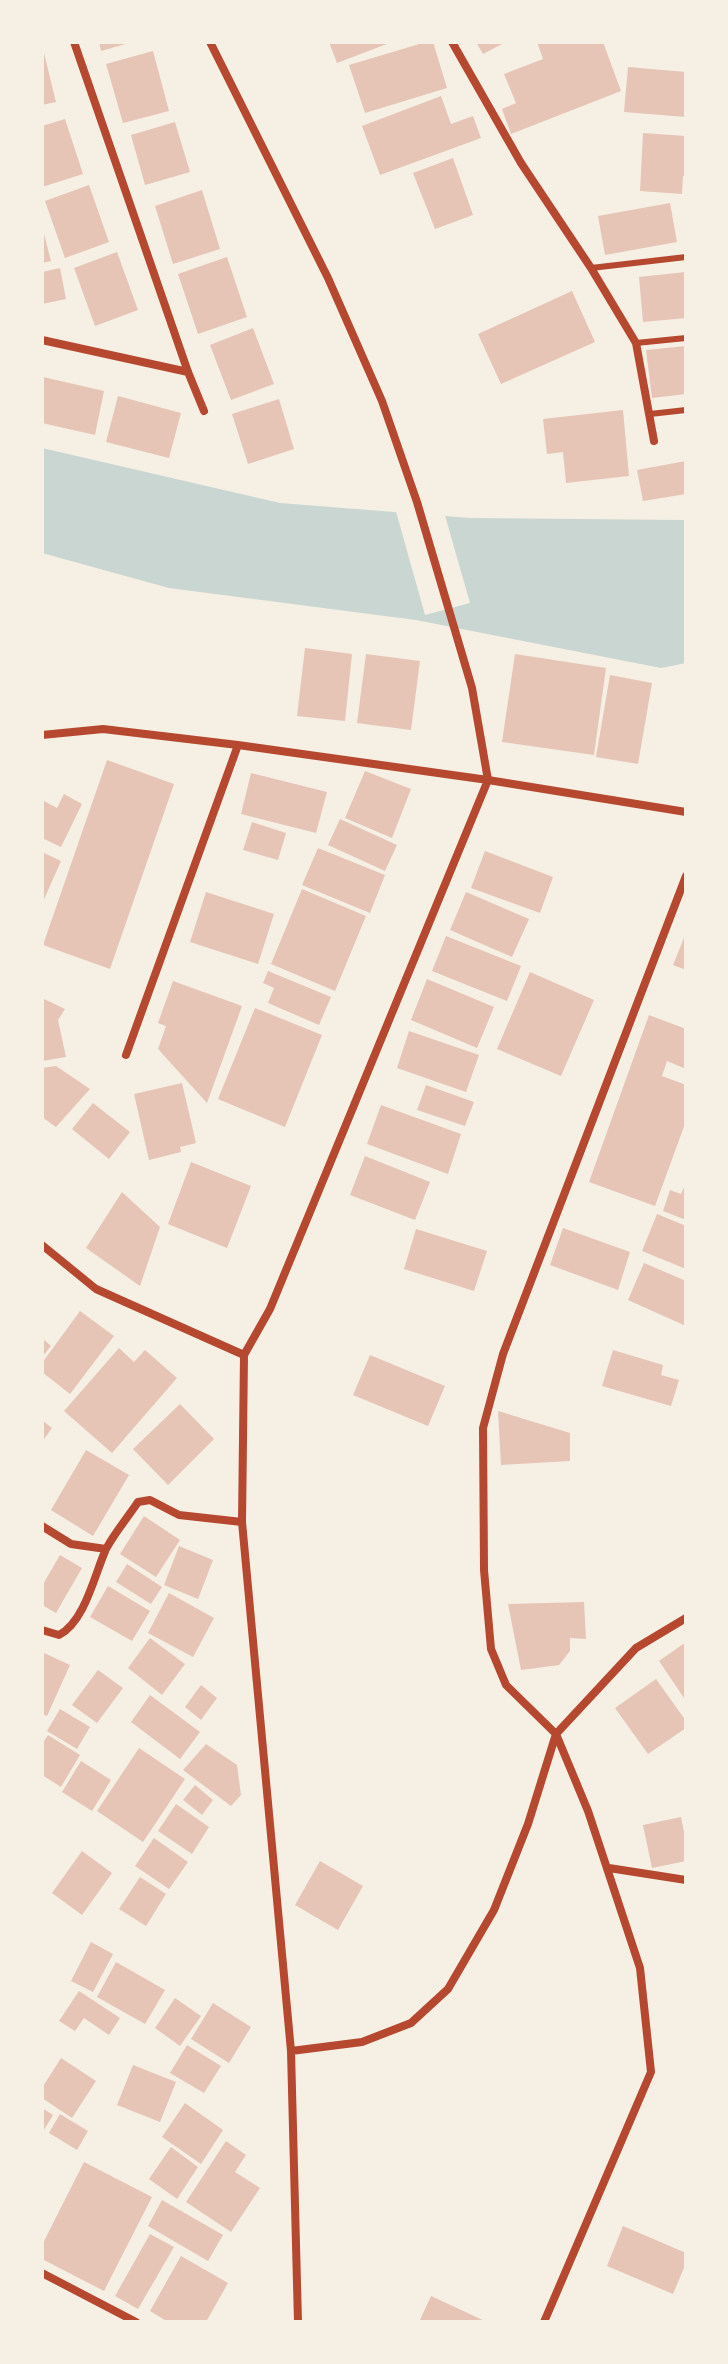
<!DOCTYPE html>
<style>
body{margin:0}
#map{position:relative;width:728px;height:2364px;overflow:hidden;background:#f6efe4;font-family:Roboto,sans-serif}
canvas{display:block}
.frame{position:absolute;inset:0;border:44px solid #f6efe4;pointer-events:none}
</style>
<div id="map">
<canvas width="728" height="2364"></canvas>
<div class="frame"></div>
</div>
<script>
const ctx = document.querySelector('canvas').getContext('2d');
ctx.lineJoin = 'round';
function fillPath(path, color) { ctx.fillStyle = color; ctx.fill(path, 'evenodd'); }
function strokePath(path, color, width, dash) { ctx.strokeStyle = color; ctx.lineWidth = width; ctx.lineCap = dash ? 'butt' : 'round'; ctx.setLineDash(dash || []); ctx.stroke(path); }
const water = new Path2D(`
 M42 448 280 503 470 518 686 520V663L661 668 416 620 169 588 42 553Z`);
const pier = new Path2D(`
 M395 508 444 512 470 603 425 615Z`);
const building = new Path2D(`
 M99 42H129V43L101 51Z
 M329 42H392L337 63Z
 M426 42H433L447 88 365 113 349 65Z
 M476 42H506L483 54Z
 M537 42H603L621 91 511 134 502 109 516 103 504 74 543 59Z
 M42 45 56 102 42 105Z
 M153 51 169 111 123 123 106 64Z
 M628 67 686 72V117L624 112Z
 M441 96 451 124 473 116 481 138 380 175 362 126Z
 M65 119 83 174 42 187V126Z
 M175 122 190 172 145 185 131 135Z
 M643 133 686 136V177L683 176 682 194 640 191Z
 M453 158 473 215 435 229 413 173Z
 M89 185 109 242 65 258 45 201Z
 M202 190 220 249 173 264 155 206Z
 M670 203 677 242 605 255 598 216Z
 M42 226 51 261 42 263Z
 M117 252 138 310 95 326 74 268Z
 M227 257 247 317 198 334 178 274Z
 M60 268 66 299 42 304V272Z
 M686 272V318L643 322 639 277Z
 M572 291 595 342 501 384 478 334Z
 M253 328 274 384 231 400 210 345Z
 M686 346V394L652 398 646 350Z
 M43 377 104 391 95 435 42 423Z
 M118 396 181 413 169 458 106 442Z
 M279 399 294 449 248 464 232 414Z
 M623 410 629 476 566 483 563 452 547 454 543 419Z
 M686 461V494L643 501 637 470Z
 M305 648 352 654 345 721 297 716Z
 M366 654 420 661 411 730 357 723Z
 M515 654 606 668 594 755 502 742Z
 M610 675 652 683 638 764 596 757Z
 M107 760 174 784 110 969 43 945Z
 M365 771 411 789 392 838 345 818Z
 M251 773 327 792 316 833 241 814Z
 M64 794 82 804 61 847 42 838V800L57 808Z
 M340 819 397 845 385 871 328 845Z
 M252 822 286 833 278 860 243 850Z
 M318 848 385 875 370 913 302 885Z
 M485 851 553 877 540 913 471 888Z
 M42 852 61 861 42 904Z
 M302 889 366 916 335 991 271 964Z
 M206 892 274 914 258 964 190 942Z
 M466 892 529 919 512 957 450 930Z
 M686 933V970L673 965Z
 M446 936 521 966 507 1001 432 971Z
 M268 971 331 997 319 1025 268 1003 274 988 263 983Z
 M530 972 594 1000 561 1076 497 1049Z
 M427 979 494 1007 477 1048 411 1020Z
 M173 981 242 1006 207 1103 158 1049 166 1026 158 1023Z
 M42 998 65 1009 58 1020 66 1057 42 1061Z
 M255 1008 322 1035 285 1127 218 1099Z
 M649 1015 686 1029V1069L667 1061 662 1076 686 1085V1121L655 1206 589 1182Z
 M409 1031 479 1055 466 1092 397 1068Z
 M56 1066 90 1089 56 1127 42 1117V1068Z
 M182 1083 196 1143 180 1147 181 1152 149 1160 134 1094Z
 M426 1085 474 1102 465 1126 417 1110Z
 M93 1103 130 1132 109 1159 72 1129Z
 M381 1105 461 1134 448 1174 367 1144Z
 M365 1156 430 1182 415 1220 350 1195Z
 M191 1162 251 1186 227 1248 168 1224Z
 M686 1183V1220L663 1211 670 1190 681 1194Z
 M122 1192 160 1227 140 1286 86 1248Z
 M657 1214 686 1226V1269L642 1251Z
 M563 1228 630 1252 618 1290 550 1265Z
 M416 1229 487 1251 474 1291 404 1269Z
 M644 1263 686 1281V1326L628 1300Z
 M80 1311 114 1336 70 1394 42 1372V1363Z
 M42 1338 51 1346 42 1357Z
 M119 1348 134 1362 145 1350 177 1378 112 1453 64 1411Z
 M613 1350 663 1365 661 1375 679 1380 671 1406 602 1386Z
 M370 1355 445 1386 428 1426 353 1395Z
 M180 1404 214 1439 168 1485 133 1449Z
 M498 1411 570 1433V1461L501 1465Z
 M42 1420 52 1428 42 1442Z
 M86 1450 129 1475 93 1536 51 1510Z
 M144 1516 180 1540 156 1577 120 1554Z
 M179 1546 213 1560 198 1599 164 1585Z
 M60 1555 82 1568 56 1613 42 1605V1586Z
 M127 1564 162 1587 151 1604 116 1582Z
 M108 1586 150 1611 132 1641 90 1617Z
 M169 1593 214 1618 193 1657 148 1633Z
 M584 1602 586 1639 570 1638V1651L559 1665 521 1670 508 1604Z
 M150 1638 185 1664 162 1695 128 1668Z
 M686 1642V1701L659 1661Z
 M42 1652 70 1665 47 1716 42 1714Z
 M98 1670 123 1688 97 1723 72 1705Z
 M656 1679 686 1721V1728L648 1754 615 1708Z
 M201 1685 217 1698 201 1720 185 1707Z
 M150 1695 200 1732 180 1759 131 1722Z
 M60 1709 90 1727 77 1749 47 1731Z
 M48 1735 80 1755 61 1787 42 1775V1744Z
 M206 1744 237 1765 241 1795 231 1806 183 1770Z
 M139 1748 185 1779 143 1842 97 1811Z
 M81 1761 111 1780 92 1811 62 1792Z
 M195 1785 213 1800 202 1815 183 1800Z
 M176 1804 209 1827 192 1854 158 1831Z
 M681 1817 686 1842V1861L652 1868 643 1825Z
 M154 1838 188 1862 169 1889 135 1866Z
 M82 1851 112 1873 82 1915 52 1893Z
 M320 1861 363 1886 338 1930 295 1905Z
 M140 1877 166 1894 146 1926 119 1909Z
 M91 1942 113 1954 93 1992 71 1981Z
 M116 1962 165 1990 145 2024 97 1997Z
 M79 1991 120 2018 109 2035 84 2018 75 2031 59 2021Z
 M175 1998 201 2016 180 2046 155 2028Z
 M213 2003 251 2027 229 2063 191 2039Z
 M187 2045 221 2066 204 2093 170 2073Z
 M61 2058 96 2081 72 2118 42 2098V2088Z
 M133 2065 176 2082 160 2122 117 2105Z
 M185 2103 223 2130 201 2164 162 2137Z
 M42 2108 53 2115 42 2133Z
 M60 2114 88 2131 77 2150 49 2133Z
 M226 2141 246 2155 235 2172 260 2188 231 2232 186 2202Z
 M171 2147 198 2167 177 2199 149 2179Z
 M84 2162 152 2197 104 2291 42 2259V2245Z
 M162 2200 223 2235 208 2261 148 2226Z
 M623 2226 686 2253V2263L673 2294 607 2266Z
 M150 2234 174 2247 138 2309 115 2296Z
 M181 2256 228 2283 206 2322H168L150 2311Z
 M431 2296 487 2322H419Z`);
const service = new Path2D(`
 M591 268 686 257
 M636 343 686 338
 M650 414 686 410`);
const minor = new Path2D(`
 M74 42 188 372 204 411
 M210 42 328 278 382 401 417 502 472 688 488 780 270 1309 244 1355 242 1522 291 2051 298 2322
 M452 42 521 163 591 268 636 343 654 441
 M42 340 188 372
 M42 735 103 729 238 745 488 780 686 812
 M126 1055 238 745
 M42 1245 96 1289 244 1355
 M42 1526 71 1544 106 1549
 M42 1630 59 1635C85 1622 95 1573 106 1549 115 1532 128 1517 138 1502L150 1500 179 1515 242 1522
 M609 1868 686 1880
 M291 2051 362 2042 411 2023 448 1989 494 1910 528 1824 556 1734 636 1648 686 1618
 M42 2273 136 2322
 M544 2322 651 2072 640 1968 588 1811 556 1734 506 1685 491 1649 484 1570 483 1428 503 1354 686 876`);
fillPath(water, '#c9d6d2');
fillPath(pier, '#f6efe4');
fillPath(building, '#e6c5b7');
strokePath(service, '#b5482f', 6);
strokePath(minor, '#b5482f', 8);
</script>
